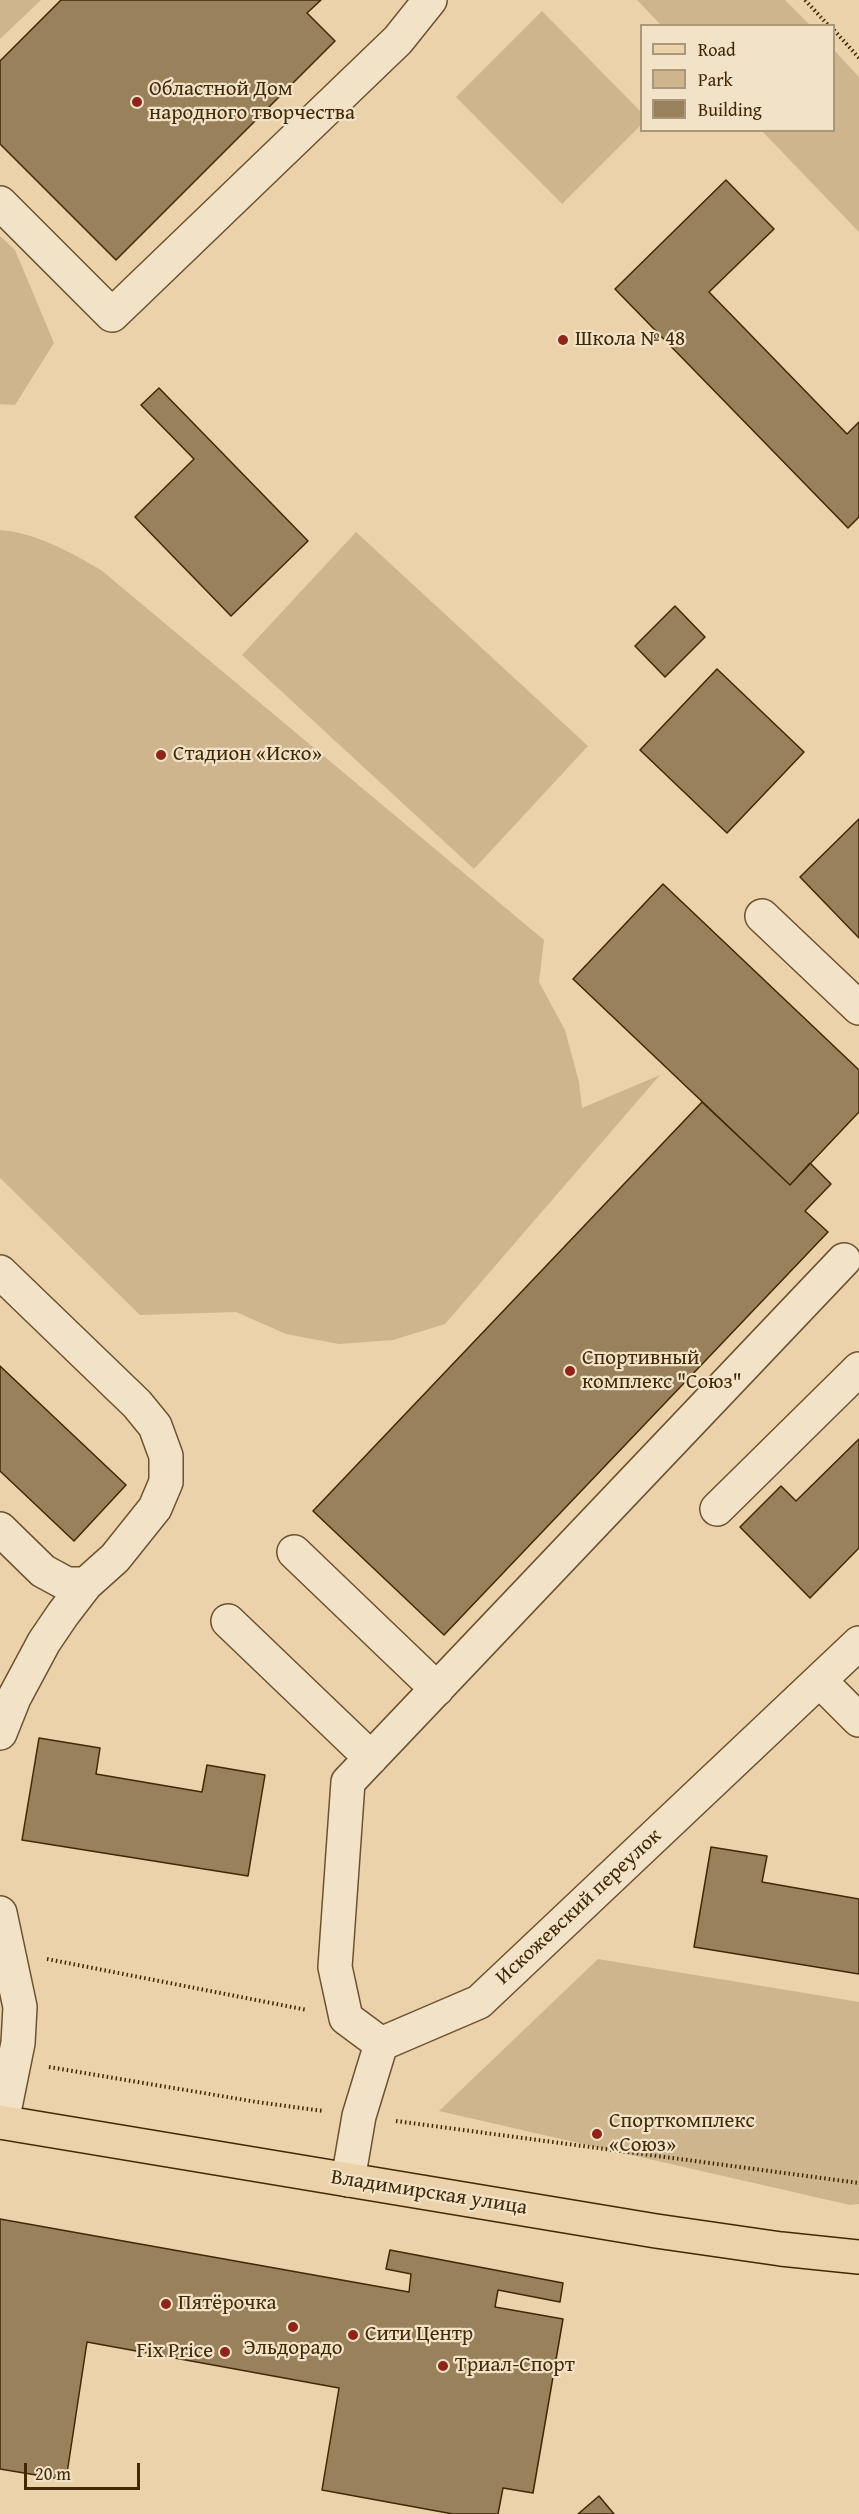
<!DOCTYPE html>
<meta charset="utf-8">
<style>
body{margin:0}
#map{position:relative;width:859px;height:2514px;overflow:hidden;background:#ebd2aa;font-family:"Gentium Book Plus",serif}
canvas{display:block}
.legend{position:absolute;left:640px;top:24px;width:195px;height:108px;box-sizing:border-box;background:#f2e2c8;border:2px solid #ab987a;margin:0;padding:8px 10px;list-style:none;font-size:18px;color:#412906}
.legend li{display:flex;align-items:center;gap:12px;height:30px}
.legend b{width:30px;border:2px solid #ab987a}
.scale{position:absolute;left:24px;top:2463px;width:116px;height:27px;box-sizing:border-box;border:3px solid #412906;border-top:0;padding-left:8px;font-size:18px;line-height:21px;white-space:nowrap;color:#412906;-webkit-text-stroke:4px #f2e2c8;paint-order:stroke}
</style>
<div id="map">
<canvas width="859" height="2514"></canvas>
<ul class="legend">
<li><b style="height:8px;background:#ebd2aa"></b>Road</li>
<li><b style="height:16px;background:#ceb58e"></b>Park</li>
<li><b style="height:16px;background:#99815b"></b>Building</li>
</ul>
<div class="scale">20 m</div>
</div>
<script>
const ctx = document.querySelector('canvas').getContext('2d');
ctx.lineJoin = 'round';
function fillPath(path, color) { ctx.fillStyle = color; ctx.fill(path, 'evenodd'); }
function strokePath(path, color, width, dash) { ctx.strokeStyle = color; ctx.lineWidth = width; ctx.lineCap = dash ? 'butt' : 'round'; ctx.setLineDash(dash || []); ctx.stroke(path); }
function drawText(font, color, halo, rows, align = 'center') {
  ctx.font = font + ' "Gentium Book Plus",serif'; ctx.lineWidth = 4.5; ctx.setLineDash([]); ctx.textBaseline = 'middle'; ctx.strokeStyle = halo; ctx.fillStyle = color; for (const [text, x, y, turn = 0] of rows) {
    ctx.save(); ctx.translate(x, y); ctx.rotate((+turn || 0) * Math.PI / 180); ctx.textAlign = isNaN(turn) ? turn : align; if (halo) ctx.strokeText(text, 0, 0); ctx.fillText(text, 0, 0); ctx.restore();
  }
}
const green = new Path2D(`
 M0 0H41L0 39Z
 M637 0H785L810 25H661Z
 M542 11 641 112V125L562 204 456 97Z
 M834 50 859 77V232L762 131 834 130Z
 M0 236 15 250 54 343 15 405 0 404Z
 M0 530C37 533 70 552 101 570L544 940 539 982 565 1030 579 1082 582 1108 660 1075 445 1324 393 1340 339 1344 286 1334 236 1312 140 1315 0 1178Z
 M356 532 588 746 474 869 242 655Z
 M598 1959 859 2002V2204L850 2205 439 2111Z`);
const building = new Path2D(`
 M61 0H321L307 13 335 41 116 260 0 144V61Z
 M726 180 774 229 709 292 847 434 859 422V517L848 528 615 289Z
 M159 388 308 541 231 616 135 517 194 459 141 405Z
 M675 606 705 637 665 677 635 646Z
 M717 669 804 752 727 833 640 750Z
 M859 819V938L800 877Z
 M663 884 859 1070V1112L790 1185 573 979Z
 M702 1102 790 1185 810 1163 831 1184 805 1211 828 1232 444 1635 313 1511Z
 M0 1366 126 1485 74 1541 0 1471Z
 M859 1439V1548L810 1598 740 1527 781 1486 796 1501Z
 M39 1738 100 1748 96 1774 202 1792 207 1765 265 1775 248 1876 22 1840Z
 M711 1847 767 1856 762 1882 859 1899V1974L694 1947Z
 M0 2219 409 2292 411 2274 386 2269 390 2250 563 2283 560 2302 498 2290 495 2307 563 2319 533 2493 503 2488 498 2514H453L322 2490 339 2388 87 2342 66 2480 0 2469Z
 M599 2496 614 2514H578Z`);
const path = new Path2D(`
 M805 0 829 26
 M834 30 859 58
 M47 1959 307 2010
 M49 2067 257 2102 323 2111
 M396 2121 859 2183`);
const minor = new Path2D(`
 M0 203 112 315 398 40 430 0
 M762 916 859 1008
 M0 1272 137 1404 155 1426 166 1456V1482L155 1508 115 1558 86 1584 63 1614 44 1642 14 1698 0 1733
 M717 1509 859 1369
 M0 1529 43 1571 67 1584H86
 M294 1552 437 1689
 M228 1621 371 1758
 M820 1681 859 1720
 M0 1913 20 2007 18 2043 2 2122
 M381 2044 346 2018 335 1967 348 1782 844 1260
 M348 2180 359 2116 381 2044 479 2002 859 1643`);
const major = new Path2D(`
 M0 2122 656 2231 781 2249 859 2257`);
const markers = [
 [137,102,6,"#8f2418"],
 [563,340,6,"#8f2418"],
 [161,755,6,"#8f2418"],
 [570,1371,6,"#8f2418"],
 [597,2134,6,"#8f2418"],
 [166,2304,6,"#8f2418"],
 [293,2327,6,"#8f2418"],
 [353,2335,6,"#8f2418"],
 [225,2352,6,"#8f2418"],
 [443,2366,6,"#8f2418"]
];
const poiNames = [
 ["Областной Дом",149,90],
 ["народного творчества",149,114],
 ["Школа № 48",575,340],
 ["Стадион «Иско»",173,755],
 ["Спортивный",582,1359],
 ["комплекс \"Союз\"",582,1383],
 ["Спорткомплекс",609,2122],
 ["«Союз»",609,2146],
 ["Пятёрочка",178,2304],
 ["Сити Центр",365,2335],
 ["Эльдорадо",293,2349,"center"],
 ["Fix Price",213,2352,"right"],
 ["Триал-Спорт",455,2366]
];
const streetNames = [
 ["Искожевский переулок",579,1907,-43],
 ["Владимирская улица",429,2193,9]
];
fillPath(green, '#ceb58e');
fillPath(building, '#99815b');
strokePath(building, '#412906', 1.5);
strokePath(minor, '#6c532f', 36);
strokePath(major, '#412906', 36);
strokePath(path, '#412906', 4, [1.5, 3]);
strokePath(minor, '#f2e2c8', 33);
strokePath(major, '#ebd2aa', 33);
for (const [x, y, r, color] of markers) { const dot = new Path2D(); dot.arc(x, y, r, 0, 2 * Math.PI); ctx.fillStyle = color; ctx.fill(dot); strokePath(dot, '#f2e2c8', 2); }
drawText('21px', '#412906', '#f2e2c8', poiNames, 'left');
drawText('21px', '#412906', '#f2e2c8', streetNames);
</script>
